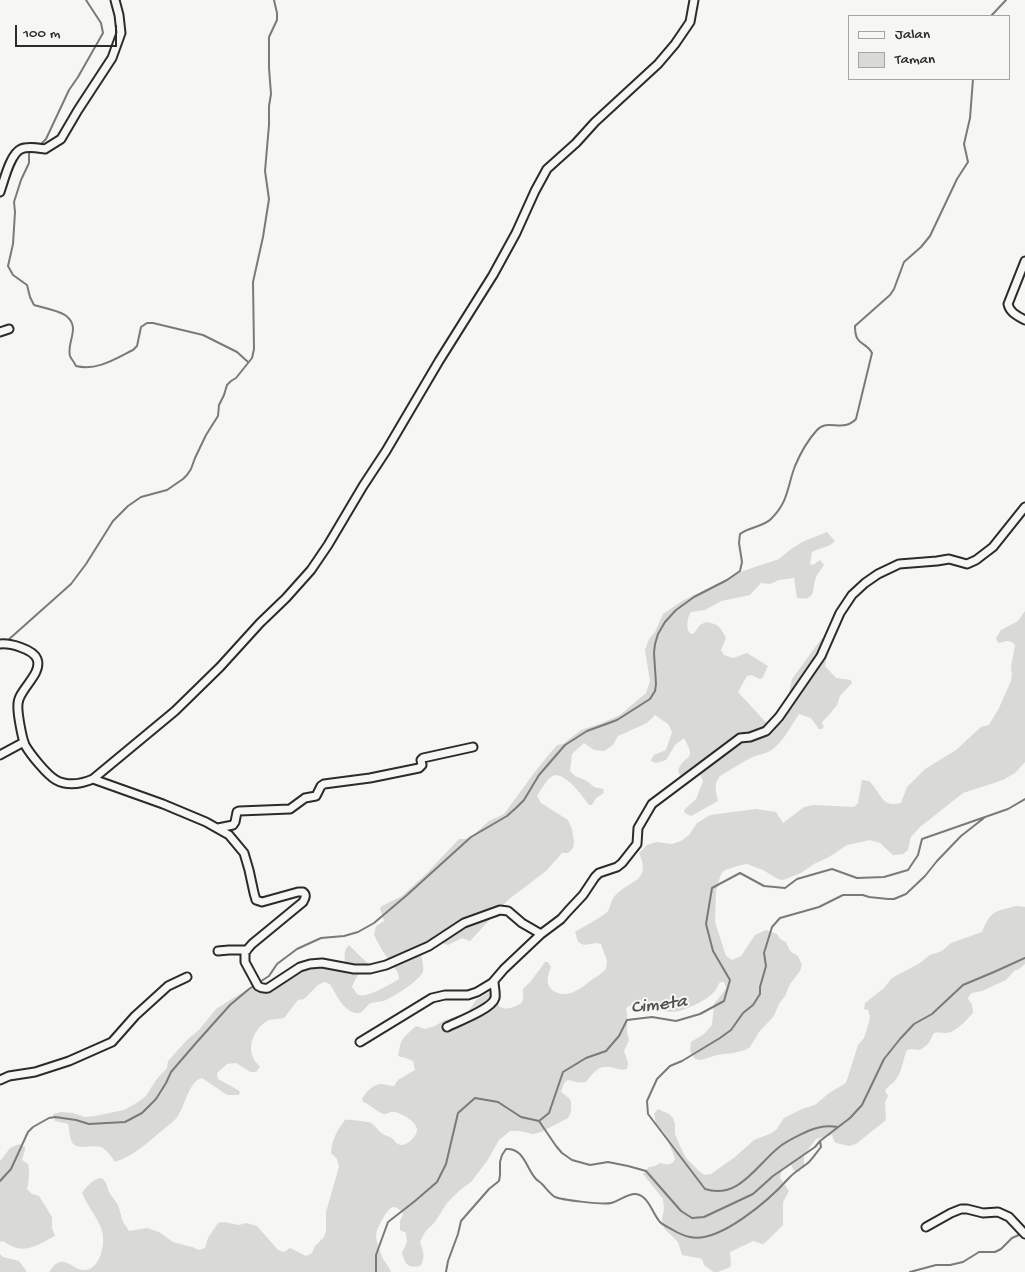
<!DOCTYPE html>
<style>
body{margin:0}
#map{position:relative;width:1025px;height:1272px;overflow:hidden;background:#f6f6f2;font-family:"Gochi Hand",sans-serif}
canvas{display:block}
.legend{position:absolute;left:848px;top:15px;width:162px;height:65px;box-sizing:border-box;background:#f6f6f2;border:1px solid #a5a5a2;margin:0;padding:6px 9px;list-style:none;font-size:15px;color:#2b2b2b}
.legend li{display:flex;align-items:center;gap:10px;height:25px}
.legend b{width:25px;border:1px solid #a5a5a2}
.scale{position:absolute;left:15px;top:25px;width:102px;height:22px;box-sizing:border-box;border:2px solid #2b2b2b;border-top:0;padding-left:6px;font-size:15px;line-height:18px;white-space:nowrap;color:#2b2b2b;-webkit-text-stroke:4px #f6f6f2;paint-order:stroke}
</style>
<div id="map">
<canvas width="1025" height="1272"></canvas>
<ul class="legend">
<li><b style="height:6px;background:#f6f6f2"></b>Jalan</li>
<li><b style="height:14px;background:#d9d9d5"></b>Taman</li>
</ul>
<div class="scale">100 m</div>
</div>
<script>
const ctx = document.querySelector('canvas').getContext('2d');
ctx.lineJoin = 'round';
function fillPath(path, color) { ctx.fillStyle = color; ctx.fill(path, 'evenodd'); }
function strokePath(path, color, width, dash) { ctx.strokeStyle = color; ctx.lineWidth = width; ctx.lineCap = dash ? 'butt' : 'round'; ctx.setLineDash(dash || []); ctx.stroke(path); }
function drawText(font, color, halo, rows, align = 'center') {
  ctx.font = font + ' "Gochi Hand",sans-serif'; ctx.lineWidth = 4; ctx.setLineDash([]); ctx.textBaseline = 'middle'; ctx.strokeStyle = halo; ctx.fillStyle = color; for (const [text, x, y, turn = 0] of rows) {
    ctx.save(); ctx.translate(x, y); ctx.rotate((+turn || 0) * Math.PI / 180); ctx.textAlign = isNaN(turn) ? turn : align; if (halo) ctx.strokeText(text, 0, 0); ctx.fillText(text, 0, 0); ctx.restore();
  }
}
const green = new Path2D(`
 M827 532 835 541C829 548 820 547 812 552L810 564 813 565 820 560 824 565C822 568 819 572 817 575 810 589 819 601 797 598L794 578 779 580 770 584 761 583 750 595 721 601 705 610 691 612C687 617 687 625 688 631L691 634 694 633 700 625 706 622C718 624 720 626 726 638L721 650 724 655 733 658 747 653 768 666 763 677 760 679 751 675 747 676 738 692 772 729 783 722V707L788 698 792 679 822 638 829 645 825 666 836 678 851 680 852 683 840 696 837 705 828 716 823 721 822 724 824 726 822 729H819L811 718 799 714C791 726 784 740 773 749 768 753 761 754 755 756 743 761 731 770 720 776 713 785 716 790 718 801L691 816 685 813 684 810 696 799 703 781 699 772 694 766 683 776 680 775 678 771C684 752 698 764 684 738L675 745 666 760 656 763 651 761V760L654 755 666 750 672 732 668 724 655 715 647 723 618 736 613 745 604 751 594 750 584 743 572 754 570 771 575 776 587 781 594 787 603 789 604 793 596 798 592 805H589C583 797 563 768 551 777 546 781 541 790 537 796L541 803 568 820 572 829 574 842 573 848 568 853H562L546 871 508 900 470 941 462 938 448 945 439 942 433 949 421 955C422 960 424 966 423 971 422 979 391 999 383 1001 379 1002 375 1002 371 1003 366 1005 363 1015 355 1013 342 1009 336 994 330 984L324 982 318 985 304 999 298 1000 284 1018C279 1019 273 1019 269 1020 256 1026 247 1044 253 1057 254 1061 258 1064 260 1067L256 1072H250L236 1063 227 1064 217 1073 218 1079 238 1090 240 1092 239 1095H227L202 1078C189 1081 185 1105 178 1116 175 1121 168 1125 164 1129 149 1141 134 1156 115 1162 112 1157 107 1150 101 1147 92 1144 75 1152 71 1140 69 1135 70 1130 68 1124L55 1121 53 1114 61 1112 73 1113 85 1117 95 1116 124 1110 138 1102 146 1096 156 1080 167 1068 168 1061 187 1040 199 1030 216 1009 251 987 260 990 265 988 283 972 321 966 344 969C346 960 342 951 349 945L363 959 371 966C359 972 357 975 352 987 354 989 355 992 357 994 365 1000 388 985 396 981L399 979 398 973 382 950 374 935 376 926 384 921 380 908 382 906 402 896 427 873 459 839H465L471 837 489 821 504 814 537 769 557 745 563 744 581 730 602 723 620 715 646 693 650 681 645 650 649 639 655 632 663 614 682 601 743 571 779 559 791 549 802 542Z
 M1025 611V762L1015 773 1003 780 963 793 920 827 911 837 908 850 903 854 893 855 880 843 870 840 847 845 829 857 814 864 801 873 783 880 778 879 763 870 747 864 741 865 725 870 721 874 716 891 715 922 726 956 732 960 741 956 755 935 766 930 777 934 780 939 786 942 790 951 798 956 802 965 800 971 790 984 785 996 779 1004 774 1016 759 1032 750 1047 745 1050 733 1053 717 1055 701 1060 695 1059 690 1051 691 1042 704 1034 712 1025 714 1004 725 990 726 987 724 982H720C718 985 717 989 714 992 707 1000 689 1008 679 1011 675 1012 668 1012 663 1011 651 1009 642 1003 628 1006L626 1009C629 1019 625 1030 629 1040L624 1051 628 1063 627 1069C619 1071 617 1068 610 1067 598 1065 592 1074 586 1082 570 1085 567 1071 561 1092L570 1099 571 1103V1112L568 1118 541 1132 533 1134 520 1131H510L499 1140 487 1161 471 1182 460 1190 447 1203 435 1222 425 1232 420 1242C423 1250 426 1258 420 1266 407 1268 406 1265 402 1253L407 1242 406 1233 400 1230V1221L403 1214C401 1211 398 1207 394 1207 387 1207 376 1230 376 1236 376 1240 381 1255 383 1259 386 1264 389 1266 391 1272H49C53 1267 54 1264 60 1262 68 1260 74 1269 82 1270 100 1272 106 1244 102 1231 98 1217 87 1206 82 1193 87 1186 94 1178 102 1178L106 1183 109 1192 118 1205 123 1222 129 1231 147 1228 159 1232 173 1242 192 1247 199 1250 205 1248 208 1238 218 1223 224 1222 239 1225 246 1223 257 1226 278 1250 284 1252 290 1248 306 1256 312 1253 315 1246 324 1237 326 1231V1212L339 1167 337 1159 331 1153C332 1139 337 1131 345 1120 348 1119 369 1122 371 1123 376 1126 378 1131 383 1134 386 1136 390 1136 393 1139 396 1142 394 1142 398 1144 405 1148 413 1139 416 1134 422 1124 402 1113 394 1112 391 1111 387 1115 383 1114 377 1112 370 1104 363 1102L362 1099C365 1093 373 1084 381 1084 385 1084 389 1086 394 1086L398 1080 415 1070 413 1061 403 1057H400L398 1055 401 1042 405 1036 416 1026 425 1029 435 1026 443 1021 468 1012 476 1000 491 991C493 996 497 1006 502 1008 507 1010 519 1006 522 1002 524 999 523 993 523 989L531 981 545 962H548L551 967C548 975 545 982 551 989 558 996 570 995 577 990 582 988 586 984 590 981 596 977 601 974 606 969L607 961 601 944 596 943 584 945 578 942 575 932C581 928 604 916 608 911 610 907 611 901 614 897 627 880 653 883 639 853L647 845 656 842 672 844 681 841 689 835 697 823 710 815 756 809 776 812 783 823 804 807 814 805 854 807 858 803 862 780 869 781 871 783C882 795 882 808 901 803L907 787 925 769 956 750 981 727 989 725 999 708 1011 681 1012 674 1011 667 1015 645C1009 639 1007 641 999 643L997 641 996 638 1001 630 1018 621Z
 M1016 906 1025 907V964L1018 970H1015L1006 980 982 991 972 993 969 996 968 999 972 1004 973 1013C966 1020 957 1032 946 1033 942 1033 938 1032 934 1033L928 1044 920 1050 911 1049 907 1050C903 1058 903 1068 898 1076 895 1083 888 1085 885 1091L888 1096 885 1102 886 1120 856 1144 849 1146 836 1143 834 1141 832 1135 816 1139 804 1155V1165L799 1172 793 1170 791 1164C781 1166 782 1170 780 1178L789 1191 783 1202V1225L765 1243 762 1244 753 1241 730 1252 731 1265 730 1267 718 1272H713L704 1265 702 1259 699 1258 692 1257 682 1255 678 1242 664 1228 662 1219 664 1209 663 1199 643 1174 649 1167 655 1166 660 1163C667 1165 673 1166 675 1158L665 1134 656 1123 654 1114 658 1109 669 1114 673 1118 675 1124V1134L680 1146 686 1158 700 1172 705 1175 711 1174 735 1157 754 1140 772 1133 777 1129 784 1118 802 1109 815 1105 829 1093 846 1083 858 1045 864 1038 869 1022 870 1016 868 1010 864 1009 865 1003 884 988 892 978 920 963 930 955 942 951 951 943 982 932C991 910 994 912 1016 906Z
 M19 1144 25 1147V1150L22 1160 28 1164C30 1173 29 1180 27 1189L32 1194 39 1196 52 1217V1228L55 1236C35 1246 24 1256 3 1241L0 1242V1161L10 1148Z
 M0 1254 3 1257 19 1261 27 1272H0Z`);
const stream = new Path2D(`
 M86 0 101 23 103 33 78 77 69 90 46 139 41 144 32 143 29 154V163L21 180 14 202 15 212 13 244 8 266 13 275 27 285 30 297 34 305C44 308 57 310 65 315 82 327 66 342 70 356 71 359 75 363 76 366 97 371 115 359 133 350L137 346 141 327 147 323H153L203 335 237 352 248 362
 M991 16 1006 0
 M7 641 71 584 86 564 113 521 128 506 141 497 167 490 183 479 187 475 191 469 195 458 206 435 218 416 219 405 224 395 227 385 231 381 236 378 252 358 254 349 253 282 263 237 269 199 265 171 269 125V106L271 94 269 68V37L277 20V13L274 0
 M539 1121 556 1146 562 1153 572 1160 590 1165 608 1162 628 1166 646 1171 681 1211 692 1218 704 1217 753 1194 773 1176 815 1147 820 1141 850 1118 862 1105 884 1059 900 1039 914 1024 932 1014 963 985 994 972 1025 958
 M838 1127C828 1125 817 1127 808 1131 798 1136 786 1141 778 1148 756 1166 738 1200 705 1189L648 1114 647 1101 657 1079 670 1066 682 1061 720 1038 731 1030 743 1013 753 1005 760 994V987L766 966 764 953 772 927 780 918 819 907 843 895H863L869 897 888 899H894L906 894 925 876 937 861 961 836 984 818
 M0 1181 11 1169 28 1132 33 1127 49 1118 55 1117 76 1120 89 1124 125 1122 142 1113 156 1099 166 1083 171 1072 196 1043 230 1005 249 989 269 976 277 964 297 949 321 938 344 936 358 932 374 923 407 895 471 837 507 816 517 807 524 800 539 775 565 745 587 731 617 720 650 699 655 691 656 684 654 653 655 644 658 634 665 622 676 610 694 597 727 580 740 571 742 562 739 543 740 534C749 527 763 527 771 519 789 501 787 487 795 466 800 454 808 440 817 430 828 418 843 433 856 419L872 353C865 340 855 347 855 326L890 295 894 289 904 262 921 247 930 236 957 179 968 162 964 144 970 118 973 79
 M376 1272V1255L388 1222 415 1201 437 1182 446 1164 458 1113 475 1098 498 1102 521 1117 539 1121 549 1113 563 1072 586 1058 606 1051 619 1036 627 1020 652 1017 676 1021 700 1014 724 1001 730 980 713 951 706 924 712 888 740 873 764 886 785 888 797 879 832 869 857 878 884 877 908 870 918 855 922 839 1008 809 1025 799
 M446 1272 448 1261 458 1234 461 1221 489 1189 499 1181 500 1175V1162L502 1155 506 1149C524 1148 526 1168 536 1179 537 1180 541 1183 542 1184 546 1188 550 1194 555 1197 562 1200 604 1205 611 1203 619 1201 628 1193 636 1194 649 1196 652 1213 660 1222 663 1225 668 1227 673 1230 678 1233 684 1236 690 1237 719 1244 770 1199 788 1179 794 1172 802 1168 809 1162 813 1158 817 1152 821 1147L820 1141
 M910 1272 936 1265H950L963 1262 979 1252H995L1001 1249 1012 1238 1021 1234`);
const minor = new Path2D(`
 M0 192C4 181 10 154 21 149 28 146 37 148 45 149L61 139 78 110 112 58 121 33 119 15 115 0
 M1025 261 1008 304C1010 313 1018 316 1025 320
 M0 332 9 329
 M0 644C10 643 33 649 37 659 43 674 18 690 18 704 17 712 22 738 25 745 30 754 47 775 56 780 67 786 81 784 93 779L175 711 220 667 260 623 286 598 311 570 328 545 363 486 386 451 439 361 493 275 516 233 535 191 547 169 576 143 595 122 658 64 675 44 690 22 694 0
 M0 755 24 742
 M93 779 163 804 206 822 229 835 244 853 249 870 254 893 256 900 262 902 298 892H303C307 895 305 898 303 902L252 944 245 952V962L258 986C261 988 264 989 268 988L300 967 310 964 322 963 354 969H370L386 965 429 946 464 923 500 910 508 911 522 923 541 934 561 919 568 911 583 895 595 877 599 873 617 867 622 863 637 844 638 828 652 804 740 738 750 737 766 731 779 717 821 656 840 613 852 595 865 583 878 574 899 564 937 561 949 559 967 564 976 560 993 547 1025 507
 M218 828 233 825 235 822 237 812 239 811 290 809 305 798 316 796 321 786 324 784 370 778 419 768 422 765 421 760 423 758 473 747
 M218 951 229 950H247
 M447 1027C457 1022 492 1009 495 998 496 992 494 987 494 981
 M360 1042 432 998 445 995H468L477 992 492 983 504 969 541 934
 M0 1080 9 1076 35 1072 69 1061 112 1042 135 1016 168 986 187 977
 M926 1227 951 1213 961 1209H967L983 1213 998 1212 1009 1217 1025 1234`);
const waterNames = [
 ["Cimeta",659,1006,-7]
];
fillPath(green, '#d9d9d5');
strokePath(stream, '#7a7a78', 2);
strokePath(minor, '#2b2b2b', 11);
strokePath(minor, '#f6f6f2', 7);
drawText('italic 19px', '#525251', '#f6f6f2', waterNames);
</script>
